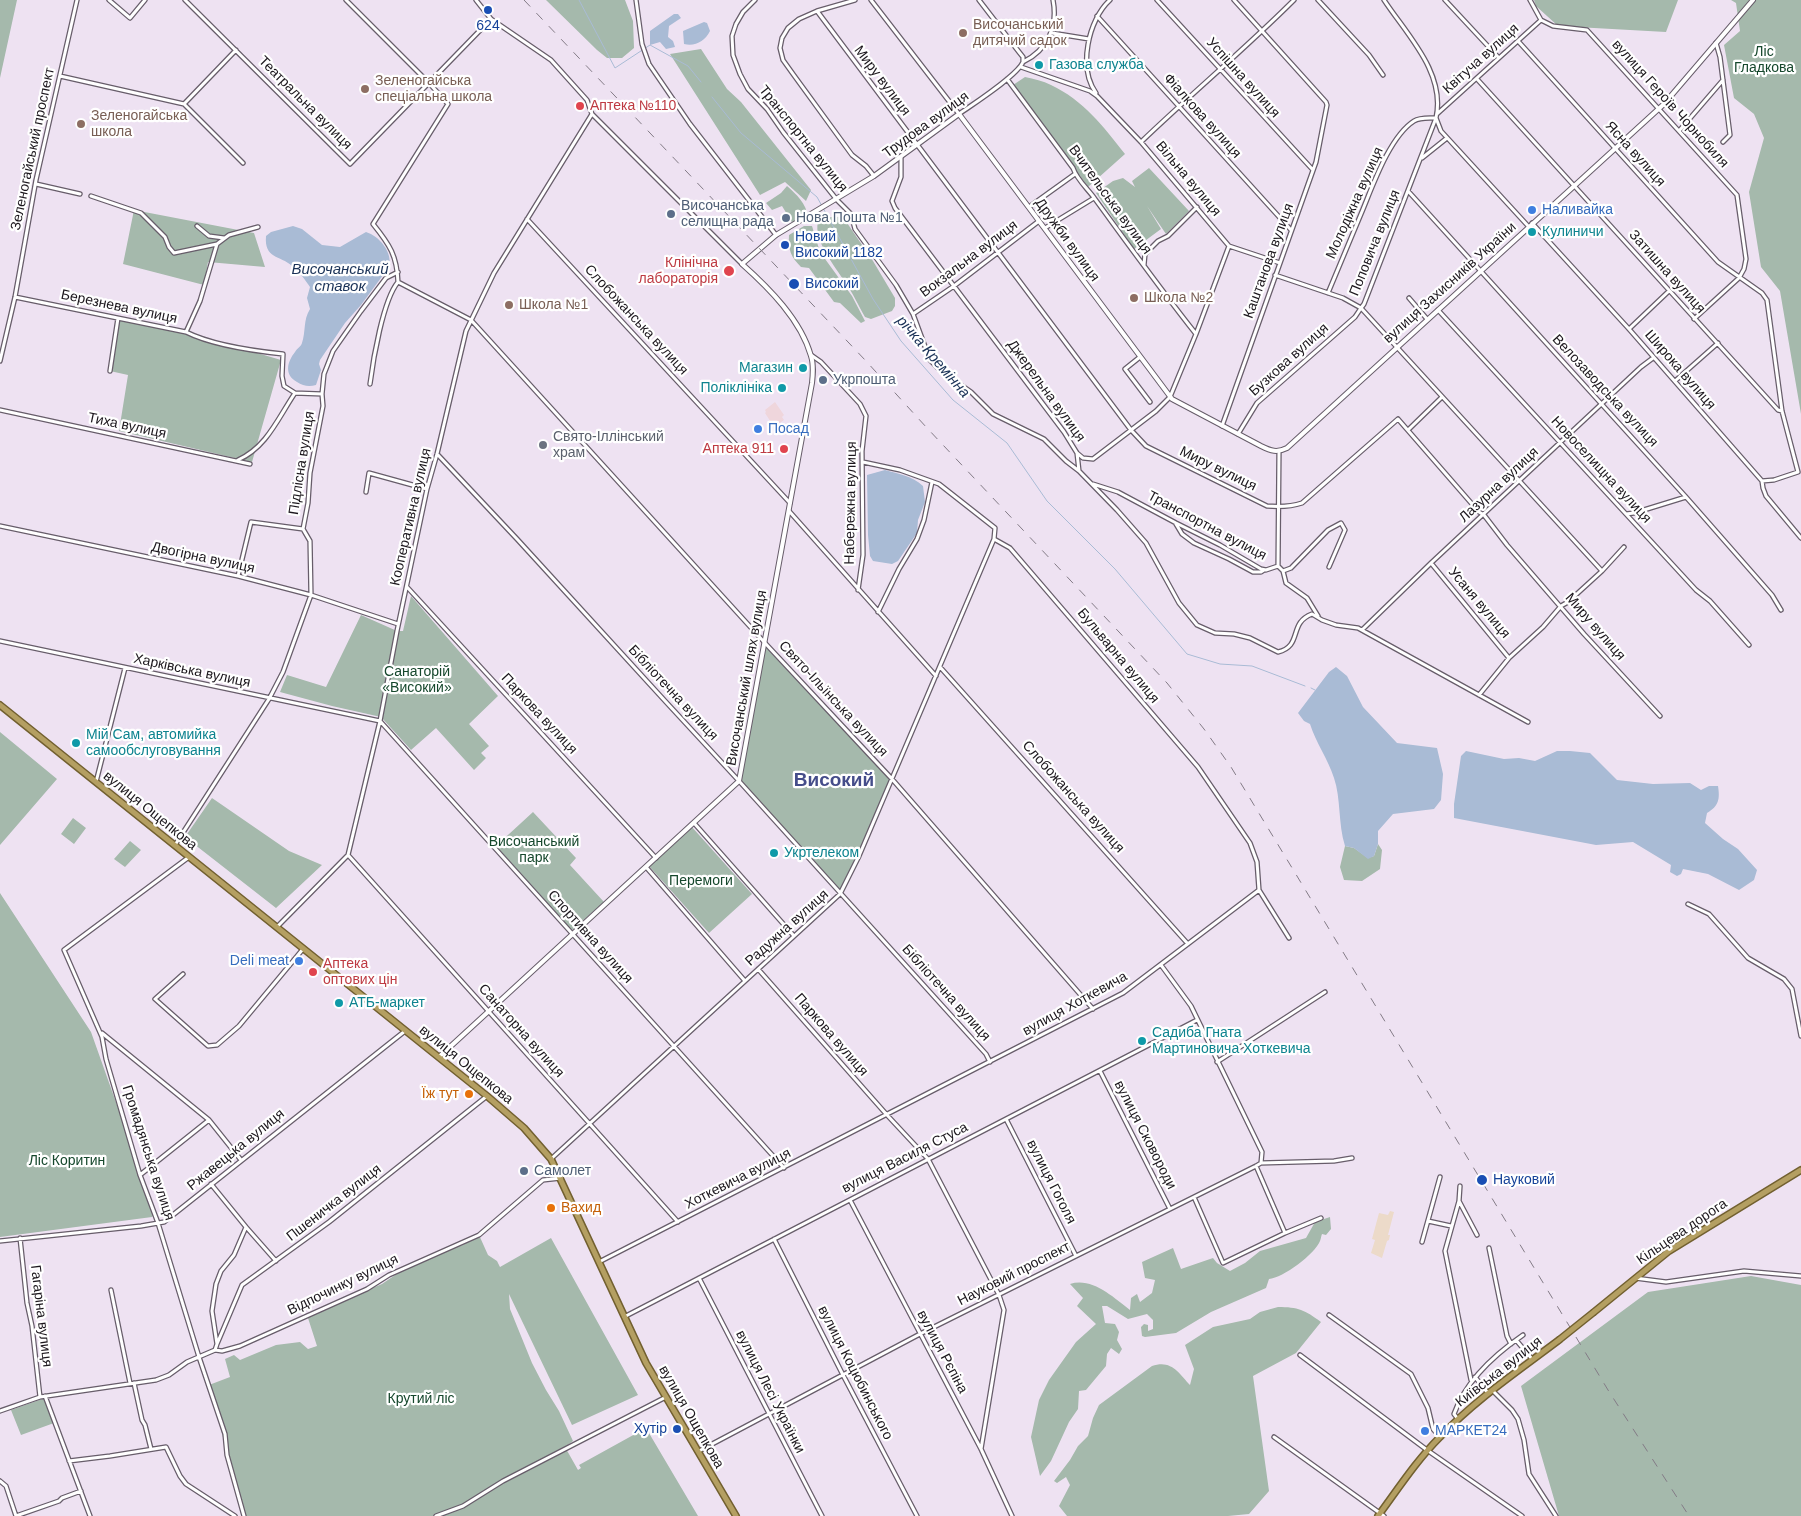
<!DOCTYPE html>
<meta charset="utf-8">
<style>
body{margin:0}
canvas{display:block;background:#eee2f2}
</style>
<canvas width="1801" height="1516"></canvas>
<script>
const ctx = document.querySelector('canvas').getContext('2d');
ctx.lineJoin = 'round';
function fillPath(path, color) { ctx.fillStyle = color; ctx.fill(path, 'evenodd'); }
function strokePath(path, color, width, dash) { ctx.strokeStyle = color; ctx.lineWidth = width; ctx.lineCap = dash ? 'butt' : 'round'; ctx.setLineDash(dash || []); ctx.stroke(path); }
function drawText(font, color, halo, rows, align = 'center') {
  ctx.font = font + ' Arial,sans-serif'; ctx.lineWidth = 4.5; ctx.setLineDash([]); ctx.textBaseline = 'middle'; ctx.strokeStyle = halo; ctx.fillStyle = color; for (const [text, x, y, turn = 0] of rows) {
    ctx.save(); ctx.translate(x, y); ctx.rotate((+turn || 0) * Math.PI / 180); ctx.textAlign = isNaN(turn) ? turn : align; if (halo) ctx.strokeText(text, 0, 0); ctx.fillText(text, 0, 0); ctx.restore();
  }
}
const commercial = new Path2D(`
 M775 402 784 415 782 417 784 420 774 427 765 413 766 412 765 410Z`);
const industrial = new Path2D(`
 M1390 1211 1394 1212 1388 1235H1390L1389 1240 1387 1241 1382 1258 1371 1253 1375 1240 1372 1239 1379 1213 1388 1215Z`);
const green = new Path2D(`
 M0 0H17L0 78Z
 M546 0H625L633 21 634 48 622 58H607L597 50Z
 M1534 0H1678L1666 32 1558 26 1536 6Z
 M1731 0H1801V414L1780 291 1761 267 1749 192 1764 138 1754 114 1734 98 1724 45 1740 31 1736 3Z
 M701 49 727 89 741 102 811 190 806 201 785 182 760 195 670 54Z
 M1025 77C1034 79 1043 81 1051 85 1083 100 1104 127 1125 154L1088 187 1013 85Z
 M1149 168 1189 211 1166 234 1147 206 1161 229 1134 249 1096 193 1113 181 1123 178 1135 187 1132 181Z
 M787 186C797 195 806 203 808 217L793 224 782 206 772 210 766 203 781 193Z
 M134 210 254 233 265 267 208 262 204 285 123 264Z
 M828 217H843L873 261 895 298V306L892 311 871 319 865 317C858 305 853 293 845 282 836 268 813 240 818 222Z
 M804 226H812L820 252 852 296 865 321 861 323 840 303 834 302 809 268 801 267C791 257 788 250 789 235Z
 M118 318 186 332 281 360 252 462 119 431 128 375 110 371Z
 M411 596 498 696 469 724 489 746 481 753 486 758 474 770 436 728 411 750 381 717 332 706 280 692 287 675 326 687 361 615 397 631H403Z
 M765 643 892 779 859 856 840 894 739 781Z
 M0 732 57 779 0 845Z
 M212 798 289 851 322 865 276 908 185 837Z
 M533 812 576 858 570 865 604 902 571 931 496 846Z
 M73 818 86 828 74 844 61 834Z
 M691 826 752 894 709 933 648 865Z
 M130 841 141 850 125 867 114 859Z
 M1378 844 1382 850 1380 869 1362 881 1344 880 1340 867 1345 846 1354 848 1368 858 1374 856Z
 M0 893 91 1032 155 1212 152 1217 0 1237Z
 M1330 1217 1331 1229 1326 1235 1322 1234C1321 1236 1321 1239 1320 1241 1315 1254 1283 1278 1269 1279L1266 1288 1211 1312 1176 1333 1145 1337 1142 1336 1141 1327 1144 1324 1148 1325V1331L1153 1329V1320L1147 1314 1128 1319 1107 1306H1102L1105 1323 1115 1324 1119 1332 1117 1340 1122 1349 1119 1354 1111 1348 1107 1354 1106 1366 1086 1390 1079 1391 1078 1409 1069 1422 1051 1461 1040 1476 1031 1437 1039 1400 1049 1380 1076 1342 1096 1324 1077 1306 1083 1298 1070 1284C1092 1277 1113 1297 1130 1310L1131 1298 1137 1294 1140 1302 1152 1293 1155 1280 1145 1278 1142 1262 1173 1248 1181 1269 1213 1258 1217 1263 1230 1271 1245 1263 1260 1251 1306 1238 1315 1222Z
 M479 1235 488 1255 497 1261 500 1267 551 1238 638 1395 572 1425 509 1294 510 1309 532 1363 546 1390 559 1411 573 1441 565 1447 578 1470 581 1468 579 1465 646 1428 698 1516H244L209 1385 230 1377 225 1359 234 1355 240 1360 276 1345 300 1342 308 1349 317 1346 308 1318 337 1303 382 1284 404 1269 443 1251 463 1245Z
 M1751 1276 1801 1285V1516H1559L1521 1386 1648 1292Z
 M1278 1307C1298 1307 1305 1310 1321 1322L1296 1353 1253 1376 1269 1491 1249 1514 1228 1516H1067L1059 1506 1070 1485 1066 1477 1057 1483 1054 1481 1070 1460 1078 1446 1088 1436 1093 1418 1099 1405 1152 1366C1171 1359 1179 1373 1190 1385L1194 1369 1185 1345 1213 1327 1250 1319 1260 1312Z
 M45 1398 54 1423 21 1435 11 1410Z`);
const water = new Path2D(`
 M674 14H678L681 18 669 26 668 37 673 41 675 47 666 49 660 42 650 45V31Z
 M704 22 707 23 710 31C705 41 695 47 684 44L683 31Z
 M293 226 302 229 322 245 340 247 366 232C379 236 393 252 389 267L361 305 345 323 320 360 319 364 321 370 316 385C309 387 303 386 297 382 284 375 287 362 295 352 297 348 301 347 302 343 306 331 303 320 310 309L307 298 310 287C305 280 299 271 292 266 280 255 264 259 266 236L271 232Z
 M885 470C899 474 912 476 923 486L925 502 918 520 917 533 898 561 892 564 873 561 870 556 868 535 867 475Z
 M1336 667 1347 676 1363 707 1397 743 1437 748 1443 774 1441 800 1434 809 1393 814 1378 831V844L1374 856 1368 859 1354 848 1345 846C1338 824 1341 798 1334 778 1328 759 1316 743 1310 724L1304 721 1298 713 1329 672Z
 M1466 751 1504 759 1519 758 1535 761 1557 751H1570L1590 753 1617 780 1653 784 1690 783 1701 790 1709 786H1718C1720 799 1719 806 1707 813L1705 823 1723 839 1738 849 1757 870 1754 880 1739 890 1708 874 1683 869 1681 874 1677 876 1670 872 1671 865 1633 842 1596 845 1454 818V804L1461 756Z`);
const stream = new Path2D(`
 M579 0 615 68 650 45 688 66 701 82
 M712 97 741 133 817 197 873 299 901 341 953 400 1007 443 1047 501 1115 569 1187 654 1220 664 1252 666 1305 686
 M1311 688 1315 690`);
const minor = new Path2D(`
 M109 0 130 18 145 0
 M185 0 350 164 491 19
 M346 0 429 83 448 104 373 224C390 245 397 256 398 282 383 300 373 360 370 384
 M476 0 491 19 551 60 587 100 592 114 742 264
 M636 0 642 44 649 64 690 124 776 235
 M755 0 743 12 736 24 732 36 733 55 740 74 748 89 767 109 783 132 837 200 851 214 855 229 896 285 913 314 930 360 942 372 971 392 993 414 1044 439 1066 461 1079 471 1117 510 1146 543 1179 603 1197 625 1215 633 1234 634 1250 638 1278 652C1303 646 1288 623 1312 614L1322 620 1336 625 1358 628 1528 722
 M855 0 817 11 799 19 788 28 782 38 780 48 783 60 793 74 852 155 866 166 874 176
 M871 0 959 114C973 104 1017 76 1023 62
 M979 0 1019 52 1023 57V62
 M1157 0 1313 170
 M1318 0 1369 55 1383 75
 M1384 0C1407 35 1446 73 1436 118L1364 304 1361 308 1602 571
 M1445 0 1499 58
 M1530 0 1541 20 1553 26 1587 30 1737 195 1746 259 1744 269 1739 278 1694 319
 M817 11 1131 430 1146 446 1267 506C1279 507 1290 507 1302 503L1398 419 1479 512 1484 515 1507 545 1584 634 1660 716
 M1097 16 1291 230
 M1052 33 1089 39
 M1518 41 1718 262 1762 293 1767 300 1782 411 1798 472 1774 480 1762 481
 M1716 43 1720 57 1730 135 1723 142
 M1023 62C1048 50 1058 26 1053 0
 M1021 67 1090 91 1097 96 1141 142 1229 246 1280 263
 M60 76 184 104 243 163
 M1007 79 1073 168C1077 180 1088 189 1095 199 1128 244 1161 290 1196 334
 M1477 79 1778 410 1782 411
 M1096 93C1078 68 1088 20 1110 0
 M184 104 236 50
 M1437 114 1541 20
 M1679 131 1723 80
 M1141 142C1191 94 1245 49 1294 0
 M901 157V177L892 201 895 208 1064 432 1077 453 1079 471
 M1422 158 1447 138
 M36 184 80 194
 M1408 191 1686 497 1772 595 1781 610
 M91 196 141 213 165 237 169 247 174 253 217 244 229 235 258 227
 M1029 207 1075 174
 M527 219 790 503
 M1532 223 1629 329 1762 481 1763 488 1766 496 1801 538
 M197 226 209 236 224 238
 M1045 228 1094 198
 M1144 265 1145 254 1158 241 1168 236 1197 207
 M398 282 471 320 765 643 892 779 1093 1009
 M1328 293C1339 267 1350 240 1361 214 1372 188 1389 137 1414 121 1420 117 1428 118 1436 118L1441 131 1529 227
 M15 297 186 332 200 301 217 244
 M1409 298 1427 319
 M1438 310 1696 590 1710 601 1749 645
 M913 314 954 286 1039 221
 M1629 329 1669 291
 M186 332C212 345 254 351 283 354L282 376 284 386 295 393 322 394
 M811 355 821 362 860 404 866 416 862 451 863 555 858 590
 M1140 357 1125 369 1150 402
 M0 361 15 297 36 180 77 0
 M110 371 118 318
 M1675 381 1718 343
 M0 410 250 464
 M1222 426 1316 162 1327 105 1326 102 1234 0
 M1408 430 1442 397
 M1238 434 1257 403 1355 317 1361 308 1343 298 1275 275
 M1077 453 1083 458 1093 459 1156 411 1170 397 1196 334 1229 246
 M438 455 517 539 666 702 739 781 986 1054 990 1062
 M238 460C267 447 278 418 295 393
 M1093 484 1118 492 1176 523 1220 545 1261 569 1266 570 1278 566
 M366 492 369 473 427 489
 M789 511 936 676
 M1626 514 1634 513 1686 497
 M1176 524 1182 534 1194 543 1229 559 1253 572H1261L1264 570
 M0 526 238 576 311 595 398 624
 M994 539 1010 548 1198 767 1250 843 1257 862 1259 890 1289 938
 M1431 563 1509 658
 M1278 566 1279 451
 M1278 566 1283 571 1286 583 1307 598 1318 616
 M1283 571 1291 568 1328 530 1341 523 1345 530 1329 567
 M238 576 251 522 303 529
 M407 587 656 858
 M878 612 899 569 917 539 924 520 932 482
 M1362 630 1431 563 1641 367 1653 358
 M0 641 380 721 784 1168
 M940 667 1188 944
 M1479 695 1509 658 1543 627 1561 606 1568 602 1602 571 1624 547
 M96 782 125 668
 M694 823 794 936
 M175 845 269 699 283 672 311 595 310 541 303 529 308 503 310 473 323 406 322 394 324 374 333 351 361 311 386 278 398 272
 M348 855 678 1222
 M189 857 64 950 102 1037 106 1059 140 1175 158 1223 199 1357 225 1434 227 1455 244 1516
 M646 867 745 981
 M1688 904 1709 914 1748 958 1784 979 1792 989 1801 1036
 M277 927 348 855 380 721 397 631 427 489 437 454 466 331 494 273 592 114
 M1161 965 1191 1006 1262 1152 1261 1163
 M758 969 887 1115 928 1159 999 1295 1004 1310 981 1449
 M183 974 155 999 208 1046 217 1045 239 1026 303 949
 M102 1033 209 1120 241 1160
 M1217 1062 1325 992
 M1100 1071 1170 1209
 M1006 1119 1076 1256
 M551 1159 840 894 859 856 994 539 995 528 939 484 900 470 863 462
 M1256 1166 1285 1233 1321 1218
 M140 1175 209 1120
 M211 1184 246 1227 276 1261
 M1460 1186 1459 1201 1445 1251 1471 1380
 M1194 1197 1223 1263 1285 1233
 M850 1200 981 1449 1012 1516
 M1459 1201 1477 1235
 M1428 1221 1451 1226
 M20 1238 27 1303 32 1326 40 1397
 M774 1239 843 1375 917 1516
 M0 1241 141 1226 164 1222 405 1031
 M1422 1242 1440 1177
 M1489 1248 1507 1336 1511 1344
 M599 1262 1123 993 1259 890
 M699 1278 822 1516
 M1635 1278 1666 1282 1744 1271 1801 1276
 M111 1290 130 1383
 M1329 1315 1411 1374 1428 1408 1433 1429 1440 1437
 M624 1317 1197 1020
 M1516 1340 1532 1359
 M217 1344 242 1285 329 1222 487 1096
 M215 1350 222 1351 240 1346 367 1289 389 1275 479 1235 543 1180 561 1178
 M215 1350 217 1344 212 1311 216 1284 221 1271 234 1255 246 1227
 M1300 1355 1427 1450 1522 1516
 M1475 1377 1488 1393
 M134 1383 142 1420 145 1425 151 1449
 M1492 1390 1512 1410 1518 1419 1524 1440 1529 1474 1556 1516
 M45 1396 90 1516
 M0 1411 40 1397 156 1380 169 1375 187 1362 215 1350
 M1458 1419 1454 1414C1466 1380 1494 1355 1523 1335
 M1274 1437 1384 1516
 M699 1451 920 1334 1256 1166 1261 1163 1334 1161 1352 1158
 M69 1461 110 1456 166 1447 180 1476 186 1484 235 1516
 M0 1481 6 1486 16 1516
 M16 1516 59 1501 62 1498 81 1491
 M436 1516 463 1506 503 1481 666 1397`);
const tertiary = new Path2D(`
 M439 1057 739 781 812 383C813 374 814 365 811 356 801 320 769 288 742 264L776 235 874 176 959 114 1172 399 1261 446C1271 451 1277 453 1287 448L1664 104 1753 0`);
const trunk = new Path2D(`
 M0 705 487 1096 524 1128 551 1159 646 1363 736 1516
 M1594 1312 1669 1251 1801 1170
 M1378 1516C1398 1489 1416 1461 1440 1437 1475 1400 1518 1371 1559 1340`);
const rail = new Path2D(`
 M524 0 866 361 927 428 1167 683 1204 729 1231 767 1608 1390 1689 1516`);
const trunkBridge = new Path2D(`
 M1559 1340 1594 1312`);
const markers = [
 [488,10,5,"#1a4fb4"],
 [963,33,5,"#8d6e63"],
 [1039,65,5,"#0f9aa8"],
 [365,89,5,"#8d6e63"],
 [580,106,5,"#e0444e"],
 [81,124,5,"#8d6e63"],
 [1532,210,5,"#3f7fe0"],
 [671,214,5,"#5c6f8a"],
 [786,218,5,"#5c6f8a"],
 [1532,232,5,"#0f9aa8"],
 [785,245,5,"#1a4fb4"],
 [729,271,6,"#e0444e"],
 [794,284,6,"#1a4fb4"],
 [1134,298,5,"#8d6e63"],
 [509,305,5,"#8d6e63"],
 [803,368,5,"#0f9aa8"],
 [823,380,5,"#5c6f8a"],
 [782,388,5,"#0f9aa8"],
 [758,429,5,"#3f7fe0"],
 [543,445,5,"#6b7280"],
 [784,449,5,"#e0444e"],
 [76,743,5,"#0f9aa8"],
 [774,853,5,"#0f9aa8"],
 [299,961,5,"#3f7fe0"],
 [313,972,5,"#e0444e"],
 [339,1003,5,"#0f9aa8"],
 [1142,1041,5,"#0f9aa8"],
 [469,1094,5,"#e8710a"],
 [524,1171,5,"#5c6f8a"],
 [1482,1180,6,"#1a4fb4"],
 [551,1208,5,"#e8710a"],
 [677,1429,5,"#1a4fb4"],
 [1425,1431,5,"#3f7fe0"]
];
const educationNames = [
 ["Височанський",973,25],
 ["дитячий садок",973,41],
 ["Зеленогайська",375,81],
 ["спеціальна школа",375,97],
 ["Зеленогайська",91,116],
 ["школа",91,132],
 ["Школа №2",1144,298],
 ["Школа №1",519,305]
];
const transitNames = [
 ["624",488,26,"center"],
 ["Новий",795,237],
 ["Високий 1182",795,253],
 ["Високий",805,284],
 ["Науковий",1493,1180],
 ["Хутір",667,1429,"right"]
];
const parkNames = [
 ["Ліс",1764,52],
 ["Гладкова",1764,68],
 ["Санаторій",417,672],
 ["«Високий»",417,688],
 ["Височанський",534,842],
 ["парк",534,858],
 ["Перемоги",701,881],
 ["Ліс Коритин",67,1161],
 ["Крутий ліс",421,1399]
];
const streetNames = [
 ["Квітуча вулиця",1481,59,-42],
 ["Успішна вулиця",1243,78,48],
 ["Миру вулиця",882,81,53],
 ["Театральна вулиця",305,103,45],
 ["вулиця Героїв Чорнобиля",1670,104,48],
 ["Фіалкова вулиця",1202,116,48],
 ["Трудова вулиця",926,125,-36],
 ["Транспортна вулиця",803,139,51],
 ["Зеленогайський проспект",33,149,-78],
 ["Ясна вулиця",1635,154,48],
 ["Вільна вулиця",1188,179,50],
 ["Вчительська вулиця",1110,200,54],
 ["Молодіжна вулиця",1355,203,-66],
 ["Дружби вулиця",1067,240,54],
 ["Поповича вулиця",1375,243,-68],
 ["Вокзальна вулиця",969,259,-37],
 ["Каштанова вулиця",1269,261,-70],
 ["Затишна вулиця",1667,272,48],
 ["вулиця Захисників України",1450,283,-42],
 ["Березнева вулиця",119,307,12],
 ["Слобожанська вулиця",636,320,47],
 ["Бузкова вулиця",1289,360,-42],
 ["Широка вулиця",1680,370,49],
 ["Джерельна вулиця",1046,391,54],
 ["Велозаводська вулиця",1605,391,47],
 ["Тиха вулиця",127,426,12],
 ["Підлісна вулиця",302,463,-81],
 ["Миру вулиця",1218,469,26],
 ["Новоселищна вулиця",1601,470,47],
 ["Лазурна вулиця",1499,485,-43],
 ["Набережна вулиця",851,503,-89],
 ["Кооперативна вулиця",411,517,-77],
 ["Транспортна вулиця",1207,526,28],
 ["Двогірна вулиця",203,558,12],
 ["Усаня вулиця",1479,603,50],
 ["Миру вулиця",1595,627,49],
 ["Бульварна вулиця",1118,656,50],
 ["Харківська вулиця",192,671,12],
 ["Височанський шлях вулиця",747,678,-80],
 ["Бібліотечна вулиця",673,693,47],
 ["Свято-Ільїнська вулиця",833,699,47],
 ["Паркова вулиця",539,714,47],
 ["Слобожанська вулиця",1073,797,48],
 ["вулиця Ощепкова",150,811,39],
 ["Радужна вулиця",787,928,-42],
 ["Спортивна вулиця",590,937,48],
 ["Бібліотечна вулиця",946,993,48],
 ["вулиця Хоткевича",1075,1004,-29],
 ["Санаторна вулиця",521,1031,48],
 ["Паркова вулиця",831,1035,49],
 ["вулиця Ощепкова",466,1065,39],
 ["вулиця Сковороди",1145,1135,63],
 ["Ржавецька вулиця",236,1150,-39],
 ["Громадянська вулиця",148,1153,72],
 ["вулиця Василя Стуса",905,1158,-27],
 ["Хоткевича вулиця",738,1179,-27],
 ["вулиця Гоголя",1051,1182,63],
 ["Пшеничка вулиця",334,1203,-38],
 ["Кільцева дорога",1682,1232,-34],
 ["Науковий проспект",1014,1274,-27],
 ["Відпочинку вулиця",343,1285,-26],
 ["Гагаріна вулиця",41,1316,83],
 ["вулиця Рєпіна",942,1352,62],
 ["Київська вулиця",1499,1372,-38],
 ["вулиця Коцюбинського",855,1373,63],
 ["вулиця Лесі Українки",770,1392,63],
 ["вулиця Ощепкова",691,1417,60]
];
const cultureNames = [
 ["Газова служба",1049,65],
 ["Кулиничи",1542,232],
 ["Магазин",793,368,"right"],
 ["Поліклініка",772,388,"right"],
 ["Мій Сам, автомийка",86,735],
 ["самообслуговування",86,751],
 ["Укртелеком",784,853],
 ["АТБ-маркет",349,1003],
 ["Садиба Гната",1152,1033],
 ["Мартиновича Хоткевича",1152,1049]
];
const healthNames = [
 ["Аптека №110",590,106],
 ["Клінічна",718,263,"right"],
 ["лабораторія",718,279,"right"],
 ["Аптека 911",774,449,"right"],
 ["Аптека",323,964],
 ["оптових цін",323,980]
];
const serviceNames = [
 ["Височанська",681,206],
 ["селищна рада",681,222],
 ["Нова Пошта №1",796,218],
 ["Укрпошта",833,380],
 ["Самолет",534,1171]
];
const shopNames = [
 ["Наливайка",1542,210],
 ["Посад",768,429],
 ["Deli meat",289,961,"right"],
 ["МАРКЕТ24",1435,1431]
];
const worshipNames = [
 ["Свято-Іллінський",553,437],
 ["храм",553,453]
];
const foodNames = [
 ["Їж тут",459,1094],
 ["Вахид",561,1208,"left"]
];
const waterNames = [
 ["Височанський",340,270],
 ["ставок",340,287],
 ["річка Кремінна",933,357,49]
];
const districtNames = [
 ["Високий",834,781]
];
fillPath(commercial, '#efd6dc');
fillPath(industrial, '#ecdac9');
fillPath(green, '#a5b9ac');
fillPath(water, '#a9bbd5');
strokePath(stream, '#a9bbd5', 1);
strokePath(minor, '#675d6a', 5.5);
strokePath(tertiary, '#675d6a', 6);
strokePath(trunk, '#726030', 8);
strokePath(minor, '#fff', 3);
strokePath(tertiary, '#fff', 4);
strokePath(trunk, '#b49f62', 5);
strokePath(rail, '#837b86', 1, [9, 9]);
strokePath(trunkBridge, '#726030', 8, []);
strokePath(trunkBridge, '#b49f62', 5);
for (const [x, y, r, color] of markers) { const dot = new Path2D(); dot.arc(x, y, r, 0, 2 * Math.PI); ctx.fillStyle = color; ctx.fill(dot); strokePath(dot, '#fff', 2); }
drawText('14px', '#785e54', '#fff', educationNames, 'left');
drawText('14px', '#164399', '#fff', transitNames, 'left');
drawText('14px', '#15472c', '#fff', parkNames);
drawText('14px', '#1c171d', '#fff', streetNames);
drawText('14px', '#0d838f', '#fff', cultureNames, 'left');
drawText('14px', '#be3a42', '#fff', healthNames, 'left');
drawText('14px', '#4e5e75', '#fff', serviceNames, 'left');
drawText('14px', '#366cbe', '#fff', shopNames, 'left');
drawText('14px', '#5b616d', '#fff', worshipNames, 'left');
drawText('14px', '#c56008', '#fff', foodNames, 'right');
drawText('italic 15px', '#1a3257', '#fff', waterNames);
drawText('bold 19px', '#454d8a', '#fff', districtNames);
</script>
